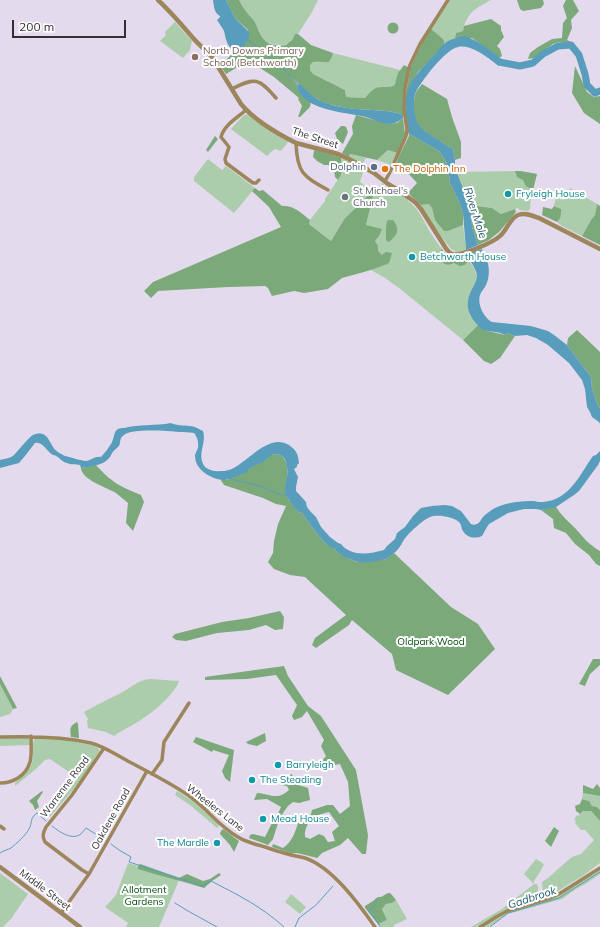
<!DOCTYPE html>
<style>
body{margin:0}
#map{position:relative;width:600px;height:927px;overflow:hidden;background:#e4daed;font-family:Mulish,sans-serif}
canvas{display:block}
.scale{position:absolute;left:12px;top:20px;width:114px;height:18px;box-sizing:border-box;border:2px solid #322f36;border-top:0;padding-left:5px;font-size:12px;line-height:14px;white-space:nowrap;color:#322f36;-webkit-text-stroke:3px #fff;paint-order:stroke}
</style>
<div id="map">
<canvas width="600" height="927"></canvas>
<div class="scale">200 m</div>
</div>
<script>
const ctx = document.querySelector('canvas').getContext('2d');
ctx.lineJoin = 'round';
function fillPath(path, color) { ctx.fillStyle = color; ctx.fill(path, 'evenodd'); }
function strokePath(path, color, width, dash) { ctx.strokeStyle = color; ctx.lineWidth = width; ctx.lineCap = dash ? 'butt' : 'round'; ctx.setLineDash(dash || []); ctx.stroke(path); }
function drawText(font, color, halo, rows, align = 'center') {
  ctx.font = font + ' Mulish,sans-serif'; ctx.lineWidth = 4; ctx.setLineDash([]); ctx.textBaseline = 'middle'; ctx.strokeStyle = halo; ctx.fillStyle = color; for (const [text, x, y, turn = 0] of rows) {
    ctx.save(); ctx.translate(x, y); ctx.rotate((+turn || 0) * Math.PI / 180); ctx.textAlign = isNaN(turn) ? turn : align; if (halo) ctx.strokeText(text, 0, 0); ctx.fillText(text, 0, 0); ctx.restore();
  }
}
const green = new Path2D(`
 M239 0H318L312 12 298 34H295C291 42 288 46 278 45 261 44 262 32 253 21 248 14 243 8 239 0Z
 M450 0H491C475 9 467 12 463 31L456 33 455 38 449 41 444 45V40L431 29Z
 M175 22 192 41 190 50 183 58 160 41 166 35 165 32Z
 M333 53 400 70 395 84 393 86C376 89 378 83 365 98L346 97 345 90 313 74 310 70V65L313 62 318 60 325 63 331 59Z
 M248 114 289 141 281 151 275 149 272 151 267 156 231 129 244 115Z
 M388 150 397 153 391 165 377 160Z
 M350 154 366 158 362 164 349 157Z
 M341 157 364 169 360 182 372 191 378 189 383 183 385 187 386 192H388L389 188H390L409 199 408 201C419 209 421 216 427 227 433 237 440 247 447 256L452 258 466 254 469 260 474 268 477 277 474 286 469 296 470 316 478 325 463 340 399 288 385 278 371 270 385 265 382 255 378 251 375 241 379 236 366 225 373 196 372 191 363 201 345 218 331 241 309 224 310 220 325 201V199L341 175Z
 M208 159 222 170 226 166 255 188 234 213 194 181V177Z
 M520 171 537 174 531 196 530 209 528 211 519 210 518 208 501 214 492 208 476 206 471 209 456 172Z
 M570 188 597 204 595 215 591 220 582 236 562 226 557 222 559 220 561 209 554 206 556 197 564 200Z
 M429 204 432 208 435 220 448 231 463 225 466 250 456 252 451 249 440 235 421 205Z
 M150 679 179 681C177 687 174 690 170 695 160 707 145 718 131 726 125 729 119 732 114 736L106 732 88 728 87 721 88 719 84 712C96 705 109 699 121 693 132 687 138 680 150 679Z
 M0 684 13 709 10 714 0 717Z
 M0 738H28L29 739 30 745 0 746Z
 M51 738C62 740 92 742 99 749V752L81 780 50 817 48 816 78 778 50 759 45 760 36 769 15 786V783C22 776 28 774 32 763 35 755 30 745 35 739Z
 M177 791 193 801 218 824 219 826 217 828 190 805 175 795Z
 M583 793 600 796V810L597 807 592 806 589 801 582 799Z
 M583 811H591L600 821V863L584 875 558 891 543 896 542 882 548 878 566 862 572 857 581 854 594 840 585 830H581L575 823 576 821 574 820 577 815 578 816Z
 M536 859 544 864 540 872 534 881V884H537L538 888V896L535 897V899L534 900 505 910 476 927H471L502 909 534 884 524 874Z
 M128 863 138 866 140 864 180 878 159 927H126L128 923 105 907 116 895Z
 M600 869V874L587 883 576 889 562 899 508 914 488 927H482L508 912 548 900Z
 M0 873 28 894 11 919 3 927H0Z
 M291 894 306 907 300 914 285 902Z
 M396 900 407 919 394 925V927H379L378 924 387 920 382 909 386 904 392 903Z`);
const forest = new Path2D(`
 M226 0H239C243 8 248 14 254 21 258 27 260 37 267 42 272 46 280 46 286 45L292 40 295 34H298L311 45 333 53C329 69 324 59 313 62L310 65V70L313 74 345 90 346 97 365 98C378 83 376 89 393 86L395 84 398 73 404 65 408 67 403 108V115C397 113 391 111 385 111 363 109 342 110 321 101 309 95 300 84 290 76L298 85 297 88C300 94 305 98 311 102L310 107 300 117H298L302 106 298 99 299 98 274 77 260 68 253 60H250L241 65 226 74 220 65 229 57 234 50 238 51 248 30 235 18Z
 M517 0H543L544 4 541 8 523 11 520 9Z
 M566 0H573L579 11 571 20 572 28 567 40 573 43 572 44 567 42H559L553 44 534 58 528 59 530 53 538 47 552 39 562 38 563 23 567 18 563 6Z
 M491 19 501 26V30L504 37 497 46 500 49 502 56 499 58 490 51 472 38H455L456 33 463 31 464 26Z
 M387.5 28a5.5 5.5 0 1 1 11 0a5.5 5.5 0 1 1-11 0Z
 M431 29 436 33 444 40V45L418 72 411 84 406 95 410 69 422 43Z
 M575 66 587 92 594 97 600 96V124L584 113 572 93Z
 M422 84 447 99 452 117 461 142V158L455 160 453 149C444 144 422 131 417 123 413 116 413 102 415 95 416 91 420 87 422 84Z
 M356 115 389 124 397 123 403 118 405 134 397 153 388 150 377 160 350 154 349 157 342 153 353 134 352 126Z
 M341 126H344L346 127 348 132 343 144 337 139 335 133Z
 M408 132 411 135 439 151 444 158 448 166 450 183 459 202 463 213V225L448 231H444L435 220 432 208 429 204 421 205 408 193 417 183 406 171 395 166 399 156 409 136Z
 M215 136 218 139 208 152 206 150Z
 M315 150 341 157V175L338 180 335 177 334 168 328 165H324L317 161 313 157 314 151Z
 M515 171H520L537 174 533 190 526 186 523 180 517 177Z
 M255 188 259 191 263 190 282 206C294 205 301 213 310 220L309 224 331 241 345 218 363 201 372 191 373 196 366 225 382 229 379 236 375 241 378 246V251L382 255 386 252 392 253 389 263 385 265 371 270 342 278 328 289 304 293 294 291 272 296 268 288 265 286 228 287 158 291 151 298 144 291 153 282 281 227 269 207 252 191Z
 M597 204 600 206V245L582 236 591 220 595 215Z
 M476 206 492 208 501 214 515 209 516 212 499 232 489 240 478 245 472 227 471 209Z
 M554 206 561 209C561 215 561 219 557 222L542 215 543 207 552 209Z
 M389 220H393C401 230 397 235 389 242L386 240V228L387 221Z
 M442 249 447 256 452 258 466 254 469 260 465 265 460 266 454 263 448 265 443 263 440 259 441 256 440 252Z
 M478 325 484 330 505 335 508 333 515 336 500 358 491 364 484 361 463 340Z
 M577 330 600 352V408L598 406 592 389 591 377 567 345 568 338Z
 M277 454C283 455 285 459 287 465V495L288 499 299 512 302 513 315 531 325 543 335 549 337 552 348 558 357 562 384 559 385 560 394 553 451 607 478 624 495 649 448 695 396 670 392 654 352 620 349 625 316 648 312 645 315 638 346 615 305 577 290 575 274 569 268 562 273 553 274 541 278 524 286 506 276 504 263 498 224 485 220 479 227 480 232 477 243 474 247 470 253 466 266 460 270 455Z
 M96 465C111 482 121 487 141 495L144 502 133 531 126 523 128 503C124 500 120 496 116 493 106 487 82 480 81 468Z
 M551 507H556C561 515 568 521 575 528 584 538 588 544 600 551V566L596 564 589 555 575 544 566 533 554 528 553 519 541 510Z
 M280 611 284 617 283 629 275 630 266 625 249 630 217 633 186 641 176 640 172 637 175 634 222 622 249 618Z
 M593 659H600V665L590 674 585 686 579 684Z
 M284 666 288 676 308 706 321 716 356 770 368 835 366 854H362L348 838 340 845 322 853 317 858 297 853H290L272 847 273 844 283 848C292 842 295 833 298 823L304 821 311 814 312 810 327 805H333L340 814 350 806 348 782 340 764 323 767 321 762 326 756 321 746 324 740 307 711 302 717 294 720 292 716 297 705 276 675 247 679 205 680V677ZM329 812 339 826 332 832 335 841 328 842 324 836 319 834 310 839 305 837C304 829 309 819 316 816 320 814 325 813 329 812Z
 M0 676 17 708 13 709 0 684Z
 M77 722 78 724 79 738 71 737C70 729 69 726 77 722Z
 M265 733 266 741 257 746 248 744 246 742Z
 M196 737 234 750 230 782 225 778 222 771 229 755 213 750 212 752 193 742Z
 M292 774 295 784 308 788 310 800 299 803 293 802 288 806 283 813 278 823 273 839 268 845 249 838 250 835 253 834 265 837C267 833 269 829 271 825 274 818 279 813 281 807L267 799 254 800 257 793C271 794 277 801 289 790L287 786 281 785 280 781Z
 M597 784 600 788V796L583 793V785L593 789Z
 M42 791 43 792 37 801 39 807 35 810 33 805 29 801Z
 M582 799 589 801 592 806 597 807 600 810V821L591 811H583L580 814 576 811 575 806 580 804Z
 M554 827 559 831 551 847 545 841Z
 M223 829 239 841 234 852 230 845 220 834 221 831Z
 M140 864 179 878 187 874 203 881 210 879 219 873 221 875 212 881 204 888C182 881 160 876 138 869V866Z
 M388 893H390L392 895 396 900 392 903 386 904 382 909 387 920 378 924 365 908V906L373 901 378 897H381Z`);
const water = new Path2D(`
 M213 0H226L235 18 249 32C250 41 244 46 238 51 227 50 226 39 224 31 222 27 219 23 217 20L220 17V16C214 13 214 6 213 0Z
 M465 36C474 39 483 45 491 51 495 54 497 58 502 59L499 66C489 59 472 44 458 47 446 49 420 82 415 94 413 101 414 118 418 124 424 132 443 143 453 149L455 160V168L471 209 472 227 478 245 466 250 463 213 459 202 450 183 448 166 444 158 439 151 411 135 408 132C407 120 404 108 406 95 410 78 425 65 436 53 440 48 444 43 450 40 454 38 460 37 465 36Z
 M300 84C306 90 312 96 319 100 340 110 363 109 384 111 391 111 397 113 403 115V118C399 121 395 124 389 124 382 124 373 119 366 117 345 112 306 111 297 88L298 85Z
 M482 249 483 252V255C491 262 490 279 485 287 483 290 481 292 480 295 477 304 484 318 492 322L531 326 548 331 554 335 567 345 591 377 592 389 598 406 600 408V424L599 422 592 417 590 412 587 407 585 389 582 380 569 363 548 345 536 338 527 335 515 336 508 333 505 335C498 331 490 332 483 330 480 328 477 324 474 321 466 310 466 301 472 289 474 286 476 281 477 277 477 269 470 262 467 254Z
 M171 423C177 426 183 425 190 426 194 426 199 429 203 431 207 443 196 455 205 467 209 470 215 472 220 471 223 471 226 471 229 470 247 464 268 432 289 445 297 451 298 454 299 463L297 465V467L294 469 298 477 296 487V491L306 502 307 507 310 511 316 517 321 527 330 537 338 543 341 544C351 557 369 554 384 550L387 546 395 539 397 533 405 527 413 516 421 508 432 506 445 505 452 506 461 511 471 524C474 525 474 525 477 524 480 523 481 519 483 517 486 514 491 510 495 508 507 502 521 501 534 501 537 502 541 502 543 502 570 500 580 474 593 456L596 455 600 451V461L598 465 579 491 574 495 556 507 541 510 536 509H524L508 513 489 524 487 527 482 536C475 539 467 538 463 531 461 528 462 525 459 522 454 517 437 514 430 517 423 520 411 531 406 537 403 540 402 544 399 548 395 553 390 556 385 560L384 559C377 562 365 563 358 562 354 561 350 558 346 558L337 552 335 549 332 548 325 543 315 531 302 513 299 512C294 507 287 499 285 492 284 489 286 486 286 483 288 475 289 458 280 455 274 452 270 456 266 460 260 465 250 465 246 473 243 474 227 480 225 480 212 480 195 470 195 456 195 453 197 451 198 448 199 443 197 436 194 433 189 432 184 432 179 432 168 431 132 428 124 435 119 438 121 442 119 446 117 448 114 450 112 453 111 455 110 458 107 460 103 465 88 467 81 468L80 465C76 464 70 465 67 463 62 462 60 458 56 456 55 455 54 455 53 455 46 451 43 441 35 443L25 456 19 463 0 468V460C4 459 11 458 14 455 18 451 29 437 33 435 45 430 48 438 53 447 55 451 61 454 65 456 70 457 82 461 86 461 92 460 95 456 101 457 103 455 111 445 112 442 114 438 114 431 118 429 120 428 122 428 124 428 140 424 155 426 171 423Z`);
const stream = new Path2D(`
 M248 40 284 69 299 85
 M228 478C239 482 252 483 263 487 272 491 279 495 288 496
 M52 826C58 831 71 840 79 835 82 834 84 830 86 828L105 840
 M111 844 119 850 131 857 129 862 203 886 211 881C238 895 261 906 284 927
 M0 853C4 850 8 850 11 848 16 844 26 835 29 829 33 822 29 819 37 813L46 821
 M376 899V902
 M175 903 188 911 217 927
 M376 904 369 911 380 926
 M295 927 299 918 316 905 333 886
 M490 927 508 913 559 898 600 872`);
const river = new Path2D(`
 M494 57 499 62 520 66 533 63 543 54 558 46 571 45 579 55 585 74 587 85 595 93 600 91`);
const minor = new Path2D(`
 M232 89C255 77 259 78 276 98
 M246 110C237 118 224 125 221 137L229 147 225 159 226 163 253 183H256L259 180
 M296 143C297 173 303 176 328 190
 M385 181 389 174 406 136 407 130 404 109 405 89 408 72 410 65 420 44 448 0
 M0 737C30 736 61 736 91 743 103 746 115 754 126 760 148 772 172 783 192 798 208 810 220 827 238 837 244 841 251 843 258 845 266 847 273 850 281 852 289 855 297 856 305 858 332 867 359 904 375 927
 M152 774 162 760 164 742 189 703
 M0 783C13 783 26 776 30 762 32 755 31 745 31 736
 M0 826 4 829
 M89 874 82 870 45 842C42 836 43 833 46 827L72 795 104 748
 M61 913 89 874 147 771
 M480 927 496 917 507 911 550 898 559 894 600 868`);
const tertiary = new Path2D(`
 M158 0C171 12 182 25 193 38 199 45 206 50 212 57L241 104C255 121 276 133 296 143L338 154 349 159 374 173 388 184 400 191 416 203 421 209 445 247C447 250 449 253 452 254 460 257 494 242 500 236 507 230 510 218 518 215 526 212 533 216 539 218L600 249
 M0 867 80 927`);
const markers = [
 [195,57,4,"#8d6e63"],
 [374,167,4,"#5c6f8a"],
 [385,169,4,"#e8710a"],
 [508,194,4,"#0f9aa8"],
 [345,197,4,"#6b7280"],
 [412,257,4,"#0f9aa8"],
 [278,765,4,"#0f9aa8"],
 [252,780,4,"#0f9aa8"],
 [263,819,4,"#0f9aa8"],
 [217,843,4,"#0f9aa8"]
];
const educationNames = [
 ["North Downs Primary",203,51],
 ["School (Betchworth)",203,63]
];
const streetNames = [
 ["The Street",315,138,18],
 ["Warrenne Road",65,787,-53],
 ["Wheelers Lane",215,808,38],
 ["Oakdene Road",111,819,-61],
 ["Middle Street",45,890,37]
];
const serviceNames = [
 ["Dolphin",366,167]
];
const foodNames = [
 ["The Dolphin Inn",393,169]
];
const worshipNames = [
 ["St Michael's",353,191],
 ["Church",353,203]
];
const cultureNames = [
 ["Fryleigh House",516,194],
 ["Betchworth House",420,257],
 ["Barryleigh",286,765],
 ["The Steading",260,780],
 ["Mead House",271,819],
 ["The Mardle",209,843,"right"]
];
const parkNames = [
 ["Oldpark Wood",431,642],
 ["Allotment",144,890],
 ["Gardens",144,902]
];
const waterNames = [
 ["River Mole",475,213,72],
 ["Gadbrook",532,898,-18]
];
fillPath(green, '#accdab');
fillPath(forest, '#7ba97a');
fillPath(water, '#589dbc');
strokePath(stream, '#589dbc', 1);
strokePath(river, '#589dbc', 7);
strokePath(minor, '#9d865c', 3.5);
strokePath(tertiary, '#9d865c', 4.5);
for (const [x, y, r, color] of markers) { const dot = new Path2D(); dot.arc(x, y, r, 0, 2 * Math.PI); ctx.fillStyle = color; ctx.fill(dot); strokePath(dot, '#fff', 1.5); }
drawText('10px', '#785e54', '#fff', educationNames, 'left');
drawText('10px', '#322f36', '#fff', streetNames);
drawText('10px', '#4e5e75', '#fff', serviceNames, 'right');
drawText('10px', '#c56008', '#fff', foodNames, 'left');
drawText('10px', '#5b616d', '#fff', worshipNames, 'left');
drawText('10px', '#0d838f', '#fff', cultureNames, 'left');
drawText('10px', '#00490b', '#fff', parkNames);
drawText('italic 11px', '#245b72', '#fff', waterNames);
</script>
